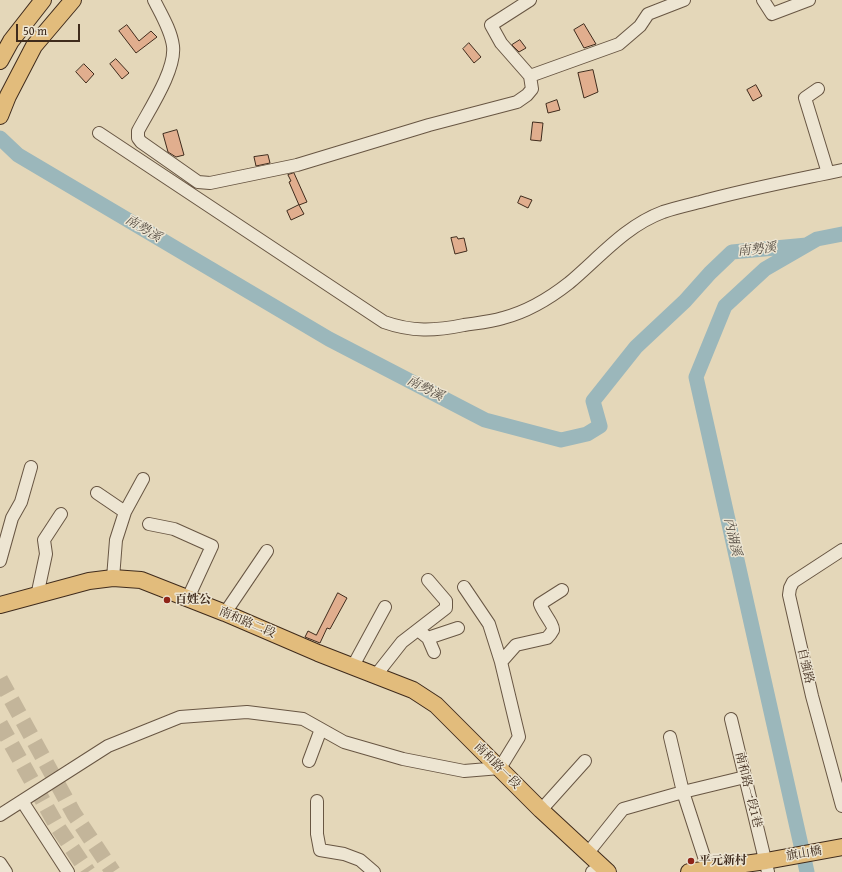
<!DOCTYPE html>
<meta charset="utf-8">
<style>
body{margin:0}
#map{position:relative;width:842px;height:872px;overflow:hidden;background:#e4d7b9;font-family:"Gentium Book Plus",serif}
canvas{display:block}
.scale{position:absolute;left:16px;top:24px;width:64px;height:18px;box-sizing:border-box;border:2px solid #3f2b1c;border-top:0;padding-left:5px;font-size:12px;line-height:14px;white-space:nowrap;color:#3f2b1c;-webkit-text-stroke:3px #ede5d2;paint-order:stroke}
</style>
<div id="map">
<canvas width="842" height="872"></canvas>
<div class="scale">50 m</div>
</div>
<script>
const ctx = document.querySelector('canvas').getContext('2d');
ctx.lineJoin = 'round';
function strokePath(path, color, width, dash) { ctx.strokeStyle = color; ctx.lineWidth = width; ctx.lineCap = dash ? 'butt' : 'round'; ctx.setLineDash(dash || []); ctx.stroke(path); }
function fillPath(path, color) { ctx.fillStyle = color; ctx.fill(path, 'evenodd'); }
function drawText(font, color, halo, rows, align = 'center') {
  ctx.font = font + ' "Gentium Book Plus","Noto Serif TC",serif'; ctx.lineWidth = 3; ctx.setLineDash([]); ctx.textBaseline = 'middle'; ctx.strokeStyle = halo; ctx.fillStyle = color; for (const [text, x, y, turn = 0] of rows) {
    ctx.save(); ctx.translate(x, y); ctx.rotate((+turn || 0) * Math.PI / 180); ctx.textAlign = isNaN(turn) ? turn : align; if (halo) ctx.strokeText(text, 0, 0); ctx.fillText(text, 0, 0); ctx.restore();
  }
}
const river = new Path2D(`
 M0 138 18 155 329 339 485 420 561 440 587 434 600 426 593 401 636 347 685 301 710 273 732 252 807 245
 M807 872 696 377 725 306 765 269 817 239 842 234`);
const building = new Path2D(`
 M584 24 596 44 584 48 574 30Z
 M127 25 139 41 151 31 157 37 136 53 119 31Z
 M520 40 526 48 519 52 512 45Z
 M469 43 481 57 474 63 463 49Z
 M116 59 129 73 122 79 110 64Z
 M84 64 94 74 86 83 76 72Z
 M593 70 598 92 584 98 578 73Z
 M756 85 762 96 753 101 747 90Z
 M557 100 560 110 548 113 546 104Z
 M533 122 543 123 541 141 531 140Z
 M177 130 184 155 176 157 168 152 163 134Z
 M268 155 270 163 256 166 254 157Z
 M294 173 307 202 299 205 289 182 291 181 288 175Z
 M521 196 532 200 528 208 518 203Z
 M299 205 304 214 291 220 287 211Z
 M457 237 458 239 464 238 467 251 455 254 451 238Z
 M338 593 347 598 330 629 327 628 320 643 305 637 308 631 316 635Z`);
const majorTunnel = new Path2D(`
 M0 679 74 814 113 872
 M0 724 57 826 88 872`);
const minor = new Path2D(`
 M154 0C161 14 171 30 173 46 176 70 149 110 138 131V138L141 142 198 182 210 183 297 165 429 125 517 102 527 95 532 89 530 76 619 44 640 26 648 14 684 0
 M530 0 491 25 501 43 530 76
 M763 0 772 14 809 0
 M818 89 805 98 828 173
 M99 133 384 322C412 332 435 331 464 325 477 323 490 322 503 318 526 312 550 298 569 283 599 258 625 226 663 212 675 208 688 205 700 202 747 189 795 180 842 170
 M97 493 125 512
 M149 524 174 529 212 546 188 598
 M842 550 793 582 790 588 789 595 812 696 842 806
 M0 561 12 518 21 502 31 467
 M113 578 116 540 125 512 143 479
 M37 596 46 554 44 540 61 514
 M225 613 267 551
 M418 630 428 638 458 628
 M428 638 434 652
 M501 662 516 645 547 638C549 636 552 632 553 630 554 625 542 611 540 604L562 590
 M353 666 385 607
 M376 675 402 642 446 608V601L428 580
 M731 719 768 872
 M670 737 683 792 709 872
 M309 761 321 729
 M22 801 68 872
 M317 801V834L320 850 344 854 360 860 374 872
 M541 810 585 761
 M0 815 108 746 180 717 247 712 303 719 344 742 403 759 464 771 500 768 519 737 501 662 489 624 464 587
 M587 854 623 809 683 792 745 777
 M0 863 6 872
 M592 872 605 870`);
const major = new Path2D(`
 M0 61 11 41 43 0
 M0 116 8 96 34 46 73 0
 M0 605 89 581 113 578 141 580 225 613 318 653 413 690 436 705 541 810 608 872
 M689 872 766 861 842 847`);
const markers = [
 [167,600,4,"#8f2418"],
 [691,861,4,"#8f2418"]
];
const poiNames = [
 ["百姓公",175,600],
 ["平元新村",699,861]
];
const streetNames = [
 ["南和路二段",247,623,23],
 ["自強路",805,666,77],
 ["南和路一段",497,766,45],
 ["南和路一段1巷",748,790,76],
 ["旗山橋",804,854,-10]
];
const waterNames = [
 ["南勢溪",143,229,31],
 ["南勢溪",757,250,-6],
 ["南勢溪",425,389,27],
 ["內湖溪",732,537,77]
];
strokePath(river, '#9bb7bb', 15);
fillPath(building, '#e1ae8e');
strokePath(building, '#3f2b1c', 1);
strokePath(majorTunnel, '#c3b59a', 16, [16, 8]);
strokePath(minor, '#685643', 14);
strokePath(major, '#3f2b1c', 18);
strokePath(minor, '#ede5d2', 12);
strokePath(major, '#e2bc7c', 16);
for (const [x, y, r, color] of markers) { const dot = new Path2D(); dot.arc(x, y, r, 0, 2 * Math.PI); ctx.fillStyle = color; ctx.fill(dot); strokePath(dot, '#ede5d2', 1.5); }
drawText('bold 12px', '#3f2b1c', '#ede5d2', poiNames, 'left');
drawText('12px', '#3f2b1c', '#ede5d2', streetNames);
drawText('italic 13px', '#564e44', '#ede5d2', waterNames);
</script>
